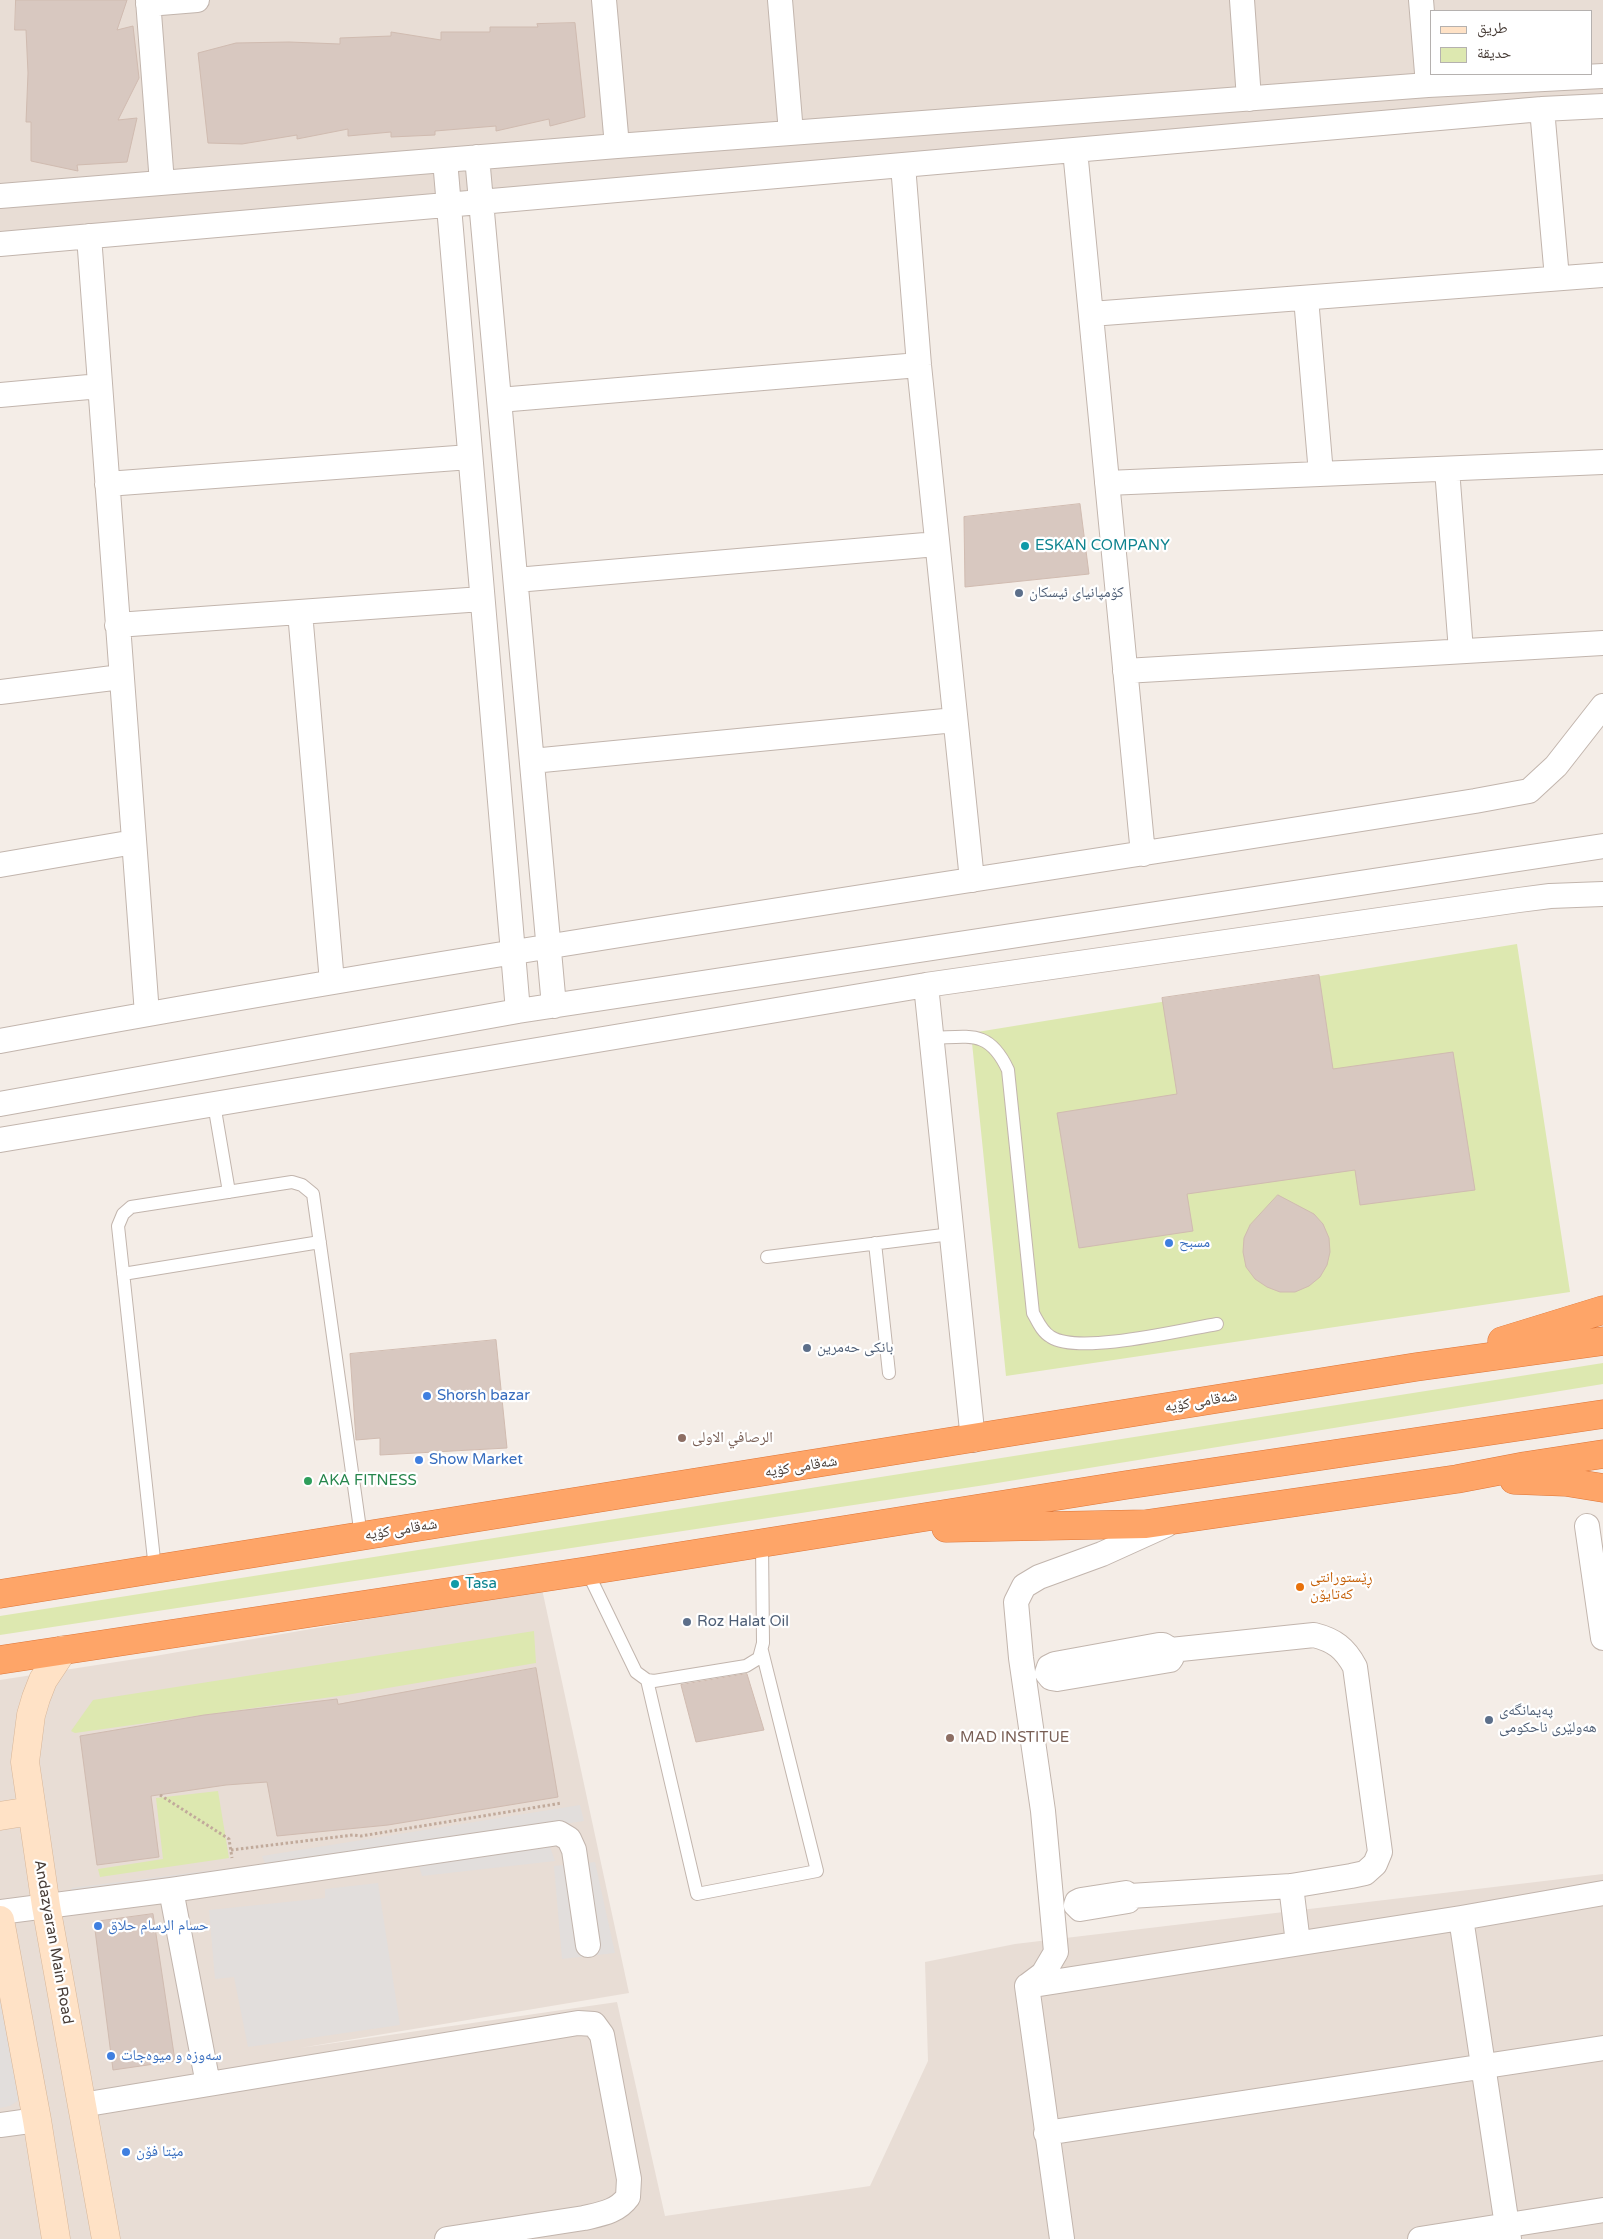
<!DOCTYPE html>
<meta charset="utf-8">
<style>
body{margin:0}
#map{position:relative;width:1603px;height:2239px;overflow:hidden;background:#f4ede7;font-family:"Varela Round","Noto Naskh Arabic",sans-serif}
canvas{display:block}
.legend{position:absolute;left:1430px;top:10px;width:162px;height:65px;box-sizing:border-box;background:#fff;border:1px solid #b5b1af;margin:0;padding:6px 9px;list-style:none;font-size:15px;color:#473c36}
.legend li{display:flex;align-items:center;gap:10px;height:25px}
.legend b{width:25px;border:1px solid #b5b1af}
</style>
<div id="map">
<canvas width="1603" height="2239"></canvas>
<ul class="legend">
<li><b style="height:6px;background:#ffe2c6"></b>طريق</li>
<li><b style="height:14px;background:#dde8b0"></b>حديقة</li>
</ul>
</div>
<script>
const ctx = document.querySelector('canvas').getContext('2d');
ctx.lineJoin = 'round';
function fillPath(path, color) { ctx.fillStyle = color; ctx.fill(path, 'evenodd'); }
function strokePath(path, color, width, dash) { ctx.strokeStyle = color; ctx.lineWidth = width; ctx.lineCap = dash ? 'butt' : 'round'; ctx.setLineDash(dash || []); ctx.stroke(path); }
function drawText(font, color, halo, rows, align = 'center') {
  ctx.font = font + ' "Varela Round","Noto Naskh Arabic",sans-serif'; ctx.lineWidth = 4.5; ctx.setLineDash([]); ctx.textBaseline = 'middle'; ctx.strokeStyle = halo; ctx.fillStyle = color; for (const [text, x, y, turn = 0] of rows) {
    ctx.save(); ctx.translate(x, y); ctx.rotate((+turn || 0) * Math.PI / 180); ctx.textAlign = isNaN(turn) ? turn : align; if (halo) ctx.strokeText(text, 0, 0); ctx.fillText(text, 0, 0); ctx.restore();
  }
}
const residential = new Path2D(`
 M0 0H1603V93L277 220 0 251ZM1432 11H1592V74H1432Z
 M542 1589 629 1993 300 2048 617 2002 665 2216 870 2186 928 2061 925 1962 1015 1944 1603 1874V2239H0V1680L155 1656Z`);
const green = new Path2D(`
 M1517 944 1570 1292 1006 1376 971 1033Z
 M1603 1363V1384L985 1485 0 1635V1616Z
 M534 1631 536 1663 346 1695 75 1733 71 1731 93 1700Z
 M218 1791 229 1858 100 1877 98 1869 163 1859 156 1798Z`);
const parking = new Path2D(`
 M580 1805 584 1821 267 1868 262 1856Z
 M549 1844 555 1861 422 1876 418 1862Z
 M595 1862 615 1953 562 1959 554 1866Z
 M231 1868 230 1875 74 1894 71 1888Z
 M378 1883 400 2025 248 2047 234 1977 215 1979 209 1910 325 1898V1889Z
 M0 1937 22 2098 10 2106 0 2108Z`);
const building = new Path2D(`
 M16 0H127L117 30 133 26 139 78 118 120 137 118 127 162 77 165 78 171 31 161V122H26L28 73 26 30H15Z
 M575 23 585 117 550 126 549 119 496 131V126L435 131V135L391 137V132L348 136V129L297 139V135L242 144 208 143 198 53 236 43 289 42 340 44V38L391 36V32L441 40V32H490V27H538L537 24Z
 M1080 504 1089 574 965 587 964 517Z
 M1319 975 1333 1069 1453 1052 1475 1190 1360 1205 1355 1170 1187 1194 1193 1231 1079 1248 1057 1113 1177 1094 1162 998Z
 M1278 1195 1314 1214 1323 1224 1329 1238 1330 1252 1327 1265 1320 1277 1309 1286 1295 1292H1280L1267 1287 1255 1279 1246 1267 1243 1252 1244 1238 1250 1225Z
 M496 1340 507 1448 380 1455V1438L356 1440 350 1354Z
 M536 1668 558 1797 388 1825 277 1836 267 1782 226 1785 151 1796 159 1857 97 1865 80 1736 204 1715 337 1699 338 1704Z
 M747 1674 764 1730 696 1742 681 1685Z
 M153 1914 175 2061 113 2070 94 1922Z`);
const path = new Path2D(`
 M160 1795 229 1839 232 1858
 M231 1850 353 1835 361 1836 562 1803`);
const lane = new Path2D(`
 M931 1038C970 1037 989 1029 1008 1070L1033 1313C1038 1322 1042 1332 1051 1337 1079 1355 1182 1330 1217 1324
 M214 1104 229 1192
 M875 1243 889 1373
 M767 1257 951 1234
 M123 1274 320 1242
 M155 1569 118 1226 123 1214 131 1207 292 1182 302 1185 313 1194 361 1536
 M587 1571 636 1672 647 1680 654 1681 746 1666 759 1658 763 1643 762 1543
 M647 1680 697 1894 817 1871 762 1651`);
const street = new Path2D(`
 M148 0 162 183
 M604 0 617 146
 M780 0 791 133
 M1242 0 1249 99
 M1421 0 1428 85
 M148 4 197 0
 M1542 109 1557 278
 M1075 150 1143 854
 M477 157 554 1006
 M445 160 518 1011
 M903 165 919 365 972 880
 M0 196 617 146 1428 85 1603 76
 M89 236 147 1014
 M0 244 1542 109 1603 106
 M1306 298 1321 474
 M1091 314 1603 275
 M0 395 100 386
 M499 400 919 365
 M1447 469 1461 651
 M1107 483 1603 462
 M107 484 470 457
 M516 580 937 544
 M300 612 332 982
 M117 625 482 599
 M1125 671 1603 643
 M0 692 121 677
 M532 761 955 720
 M0 865 134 842
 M926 985 973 1440
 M0 1041C490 950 983 880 1475 801L1529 791 1556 766 1603 706
 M0 1104 518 1011 1603 846
 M0 1140 926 985 1519 900 1550 896 1603 894
 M1587 1526 1603 1638
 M1159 1645H1163L1171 1650 1172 1657 1170 1660 1057 1679 1051 1678 1047 1673 1049 1667 1055 1664Z
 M1291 1886 1298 1943
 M171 1890 208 2084
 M1126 1893 1130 1896 1128 1901 1080 1909 1076 1905 1077 1902 1081 1900Z
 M1130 1896 1291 1886 1351 1876 1365 1873 1375 1864 1380 1852 1355 1667C1345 1648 1334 1640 1314 1635L1171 1650
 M0 1912 171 1890 559 1833 569 1839 574 1850 588 1945
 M1461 1918 1509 2239
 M1027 1986 1461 1918 1603 1893
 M1027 1986 1043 1974 1056 1952 1043 1811 1021 1658 1016 1602 1024 1586 1039 1577 1102 1554 1166 1525
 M1027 1986 1062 2239
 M82 2105 578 2023 594 2024 602 2035 629 2179 628 2197C617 2212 601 2214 584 2218L447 2239
 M0 2125 37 2120
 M1046 2133 1603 2048
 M1420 2239 1603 2210`);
const secondary = new Path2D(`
 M63 1650 43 1680 36 1698 31 1715 25 1762 46 1906 106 2239
 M0 1816 31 1811
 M0 1920 37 2120 56 2239`);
const highway = new Path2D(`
 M1502 1341 1603 1310
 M1514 1480 1566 1482 1603 1488
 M946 1528 1146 1524 1457 1479 1525 1466 1603 1454
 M0 1594 1416 1367 1603 1341
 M0 1660 587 1571 1126 1485 1603 1414`);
const markers = [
 [1025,546,5,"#0f9aa8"],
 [1019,593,5,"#5c6f8a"],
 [1169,1243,5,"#3f7fe0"],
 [807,1348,5,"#5c6f8a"],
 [427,1396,5,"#3f7fe0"],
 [682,1438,5,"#8d6e63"],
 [419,1460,5,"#3f7fe0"],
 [308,1481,5,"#2e9e5b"],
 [455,1584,5,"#0f9aa8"],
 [1300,1587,5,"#e8710a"],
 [687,1622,5,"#5c6f8a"],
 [1489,1720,5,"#5c6f8a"],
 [950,1738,5,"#8d6e63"],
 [98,1926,5,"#3f7fe0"],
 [111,2056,5,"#3f7fe0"],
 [126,2152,5,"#3f7fe0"]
];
const cultureNames = [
 ["ESKAN COMPANY",1035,546],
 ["Tasa",465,1584]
];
const serviceNames = [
 ["کۆمپانیای ئیسکان",1029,593],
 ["بانكی حه‌مرین",817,1348],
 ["Roz Halat Oil",697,1622],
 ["پەیمانگەی",1499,1711],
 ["هەولێری ناحکومی",1499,1728]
];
const shopNames = [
 ["مسبح",1179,1243],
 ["Shorsh bazar",437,1396],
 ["Show Market",429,1460],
 ["حسام الرسام حلاق",108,1926],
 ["سەوزە و میوەجات",121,2056],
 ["مێتا فۆن",136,2152]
];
const streetNames = [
 ["شەقامی کۆیە",1201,1402,-9],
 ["شەقامی کۆیە",801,1467,-9],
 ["شەقامی کۆیە",401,1530,-9],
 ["Andazyaran Main Road",53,1942,80]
];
const educationNames = [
 ["الرصافي الاولى",692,1438],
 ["MAD INSTITUE",960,1738]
];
const leisureNames = [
 ["AKA FITNESS",318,1481]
];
const foodNames = [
 ["ڕێستورانتی",1310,1578],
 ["کەتایۆن",1310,1595]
];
fillPath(residential, '#e8ddd5');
fillPath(green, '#dde8b0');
fillPath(parking, '#e2dedc');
fillPath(building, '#d8c8c0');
strokePath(building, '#d0bbb0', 1);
strokePath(lane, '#c2b5ad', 14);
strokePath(street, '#c2b5ad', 26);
strokePath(secondary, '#d7b699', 29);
strokePath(highway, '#de7537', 29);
strokePath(path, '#c1aa9b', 3, [2.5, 2.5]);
strokePath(lane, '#fff', 12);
strokePath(street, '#fff', 24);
strokePath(secondary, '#ffe2c6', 28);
strokePath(highway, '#fea568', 28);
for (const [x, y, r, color] of markers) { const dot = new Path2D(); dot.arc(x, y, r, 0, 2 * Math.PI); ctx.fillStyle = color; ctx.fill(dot); strokePath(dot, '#fff', 2); }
drawText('15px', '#0d838f', '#fff', cultureNames, 'left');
drawText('15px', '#4e5e75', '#fff', serviceNames, 'left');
drawText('15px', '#366cbe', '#fff', shopNames, 'left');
drawText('15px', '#473c36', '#fff', streetNames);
drawText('15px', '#785e54', '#fff', educationNames, 'left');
drawText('15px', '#27864d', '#fff', leisureNames, 'left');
drawText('15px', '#c56008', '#fff', foodNames, 'left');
</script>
